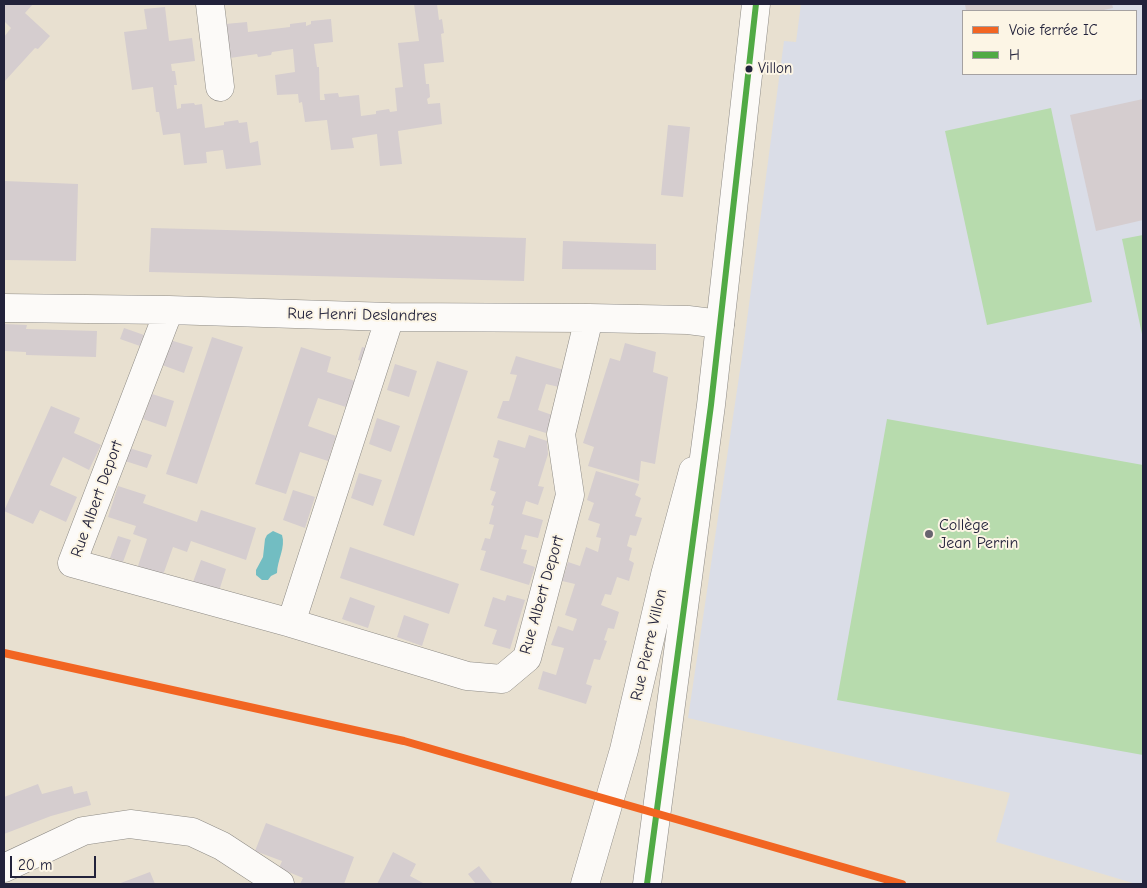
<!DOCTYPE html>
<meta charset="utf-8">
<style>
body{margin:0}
#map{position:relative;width:1147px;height:888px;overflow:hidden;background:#e8e0d0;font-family:"Comic Neue",sans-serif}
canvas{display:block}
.frame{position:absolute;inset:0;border:5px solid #22223b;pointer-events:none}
.legend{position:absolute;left:962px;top:10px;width:175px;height:65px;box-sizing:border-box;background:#fcf5e5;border:1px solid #a5a1a1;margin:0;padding:6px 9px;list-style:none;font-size:15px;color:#22223b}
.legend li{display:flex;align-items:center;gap:10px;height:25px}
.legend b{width:25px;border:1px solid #a5a1a1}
.scale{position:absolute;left:10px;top:856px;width:86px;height:22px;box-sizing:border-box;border:2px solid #22223b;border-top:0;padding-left:6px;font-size:15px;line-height:18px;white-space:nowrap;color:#22223b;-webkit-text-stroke:4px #fcf5e5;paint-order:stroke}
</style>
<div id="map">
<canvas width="1147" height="888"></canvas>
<div class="frame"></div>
<ul class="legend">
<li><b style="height:6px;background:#f26522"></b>Voie ferrée IC</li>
<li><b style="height:6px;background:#51aa45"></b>H</li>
</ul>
<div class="scale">20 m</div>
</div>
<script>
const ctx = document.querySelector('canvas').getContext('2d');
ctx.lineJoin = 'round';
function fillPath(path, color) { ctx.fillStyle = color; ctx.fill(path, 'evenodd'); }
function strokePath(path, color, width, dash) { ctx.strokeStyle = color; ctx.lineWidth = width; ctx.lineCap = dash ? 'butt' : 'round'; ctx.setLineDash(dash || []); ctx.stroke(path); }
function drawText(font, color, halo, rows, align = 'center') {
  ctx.font = font + ' "Comic Neue",sans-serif'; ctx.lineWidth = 4; ctx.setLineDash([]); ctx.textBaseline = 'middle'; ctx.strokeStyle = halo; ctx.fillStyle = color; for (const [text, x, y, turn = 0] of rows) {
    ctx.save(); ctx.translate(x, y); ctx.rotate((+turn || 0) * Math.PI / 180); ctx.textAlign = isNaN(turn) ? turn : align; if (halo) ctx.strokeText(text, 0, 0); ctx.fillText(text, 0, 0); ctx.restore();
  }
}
const built = new Path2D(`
 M801 4H1143V884H1136L996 842 1010 793 688 718 743 350 784 41 796 42ZM963 11H1136V74H963Z`);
const green = new Path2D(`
 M1051 108 1092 302 987 325 945 131Z
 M1143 235V339L1122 239Z
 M887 419 1143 465V755L837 700Z`);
const water = new Path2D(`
 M273 531 282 535C286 547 277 561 277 573L271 576 268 580H262L256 575V570L263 557 265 539 267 535Z`);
const building = new Path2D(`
 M4 4H33L25 13 50 36 38 49 35 48 4 82V37L11 28 4 21Z
 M414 4H437L439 20 442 19 444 33 441 34 444 62 424 64 426 84H429L430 97 427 99 428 104 440 103 442 124 398 131 402 164 380 166 377 134 352 138 354 148 331 150 327 120 305 122 302 102 299 103 298 94 277 95 275 75 295 72 293 49 272 52 271 55 258 57 257 54 230 58 225 24 247 22 248 32 290 27V24L306 22V26L311 24V21L331 19 333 42 314 44 317 67H319L320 100H325L324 94 338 93 339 97 359 95 361 116 376 114V111L389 109 390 112 397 111 395 88 403 87 398 43 419 41Z
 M965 4H1112L1113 8 1099 11H966Z
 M165 7 169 41 192 38 195 61 171 64 172 71H175L177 85H174L177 109 181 108V104L194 103 195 105 202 104 205 128 224 125V122L238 120 239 123 247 122 250 143 258 141 261 165 226 169 223 150 206 152 207 163 184 165 180 133 163 135 159 112H156L153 87 132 90 124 32 147 29 144 9Z
 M1143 99V220L1096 231 1070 115Z
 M668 125 690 127 683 197 661 195Z
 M4 181 78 184 76 261 4 260Z
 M151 228 526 238 524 281 149 272Z
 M563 241 656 244V270L562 269Z
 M4 324 27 325 26 329 97 331 96 357 26 355V352L4 351Z
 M124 328 144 335 140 346 120 339Z
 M212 337 243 347 197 484 166 474Z
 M170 340 193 347 184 373 162 365Z
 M625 343 656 352 653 372 668 377 655 464 641 461 639 481 588 466 594 447 583 443 610 358 620 361Z
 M301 347 331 357 327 372 355 381 346 407 318 398 308 426 336 436 328 461 300 452 286 494 255 484Z
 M362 347 371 349 367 362 358 360Z
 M516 356 564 370 559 387 546 384 538 410 552 415 546 433 497 418 503 401H509L517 375 510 374Z
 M437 361 468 371 414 536 383 525Z
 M395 364 417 371 409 397 387 390Z
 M152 394 174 401 166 427 143 419Z
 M51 406 80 418 74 433 101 445 89 470 63 457 50 485 77 497 66 522 40 510 33 524 4 511Z
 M377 418 400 426 391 452 369 444Z
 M529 435 547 441 548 454 538 486 544 487 538 505 526 501 522 514 543 520 538 538 525 535 521 549 527 550 523 563 535 567 529 585 480 570 486 551 481 550 485 538 490 539 494 525 489 524 494 506 491 505 496 492 490 490 499 459 493 457 498 440 525 448Z
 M129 448 152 455 147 468 125 461Z
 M596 471 639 484 635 495 641 498 635 516 642 518 636 536 630 535 627 546 632 548 629 560 634 563 629 581 617 577 611 595 605 594 601 605 619 612 614 629 608 628 604 640 607 641 600 660 594 659 586 684 592 686 586 704 538 689 543 671 556 675 564 648 551 645 558 626 573 631 577 619 565 615 575 584 562 581 568 562 580 566 586 547 598 552 601 538 596 537 600 524 588 520 594 503 587 500Z
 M359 473 382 480 373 506 351 498Z
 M118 486 146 495 143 503 197 522 201 510 256 528 246 560 191 541 187 552 173 547 163 575 138 566 147 539 133 534 136 526 108 517Z
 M293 490 315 497 305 528 283 520Z
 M118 536 131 540 123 562 110 558Z
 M350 547 459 584 449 614 340 578Z
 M201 560 226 569 219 591 193 582Z
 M507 595 525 600 510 649 492 644 497 630 484 626 493 597 505 601Z
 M350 597 375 606 368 628 342 619Z
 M404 615 429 624 422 646 397 637Z
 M38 784 42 794 72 786 74 794 87 791 91 805 51 816 4 834V797Z
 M266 823 354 857 344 884H300L303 878 279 868 282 861 255 851Z
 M393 852 416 864 410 876 423 883 422 884H377Z
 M479 866 493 884H476L468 874Z
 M150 872 155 884H118Z`);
const street = new Path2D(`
 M210 4 220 87
 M4 308 169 310 390 317 589 318 688 320 720 324
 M169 310 72 563 291 623 467 676 502 679 527 658 570 495 561 434 589 318
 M291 623 390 317
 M4 868 83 831 130 824 192 832 222 846 280 884
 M585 884 624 750 665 575 693 471`);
const secondary = new Path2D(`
 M647 884 711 405 756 4`);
const bus1 = new Path2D(`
 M647 884 711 405 756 4`);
const rail1 = new Path2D(`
 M4 653 404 741 902 884`);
const markers = [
 [749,69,4.5,"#22223b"],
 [929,534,5,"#67646f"]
];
const busNames = [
 ["Villon",758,69]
];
const streetNames = [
 ["Rue Henri Deslandres",362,315,1],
 ["Rue Albert Deport",97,499,-70],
 ["Rue Albert Deport",542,595,-74],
 ["Rue Pierre Villon",649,645,-77]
];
const poiNames = [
 ["Collège",939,525],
 ["Jean Perrin",939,543]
];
fillPath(built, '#dadde7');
fillPath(green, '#b7dbad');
fillPath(water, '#72bdc2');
fillPath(building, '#d5cdcf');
strokePath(street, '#8e8b86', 29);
strokePath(secondary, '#8e8b86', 29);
strokePath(street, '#fcfaf8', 28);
strokePath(secondary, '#fcfaf8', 28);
strokePath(bus1, '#51aa45', 6);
strokePath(rail1, '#f26522', 8);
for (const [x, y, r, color] of markers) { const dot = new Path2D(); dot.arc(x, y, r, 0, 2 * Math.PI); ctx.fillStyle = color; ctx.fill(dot); strokePath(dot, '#fcf5e5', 2); }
drawText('15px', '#22223b', '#fcf5e5', busNames, 'left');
drawText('16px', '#22223b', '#fcf5e5', streetNames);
drawText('16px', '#22223b', '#fcf5e5', poiNames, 'left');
</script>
